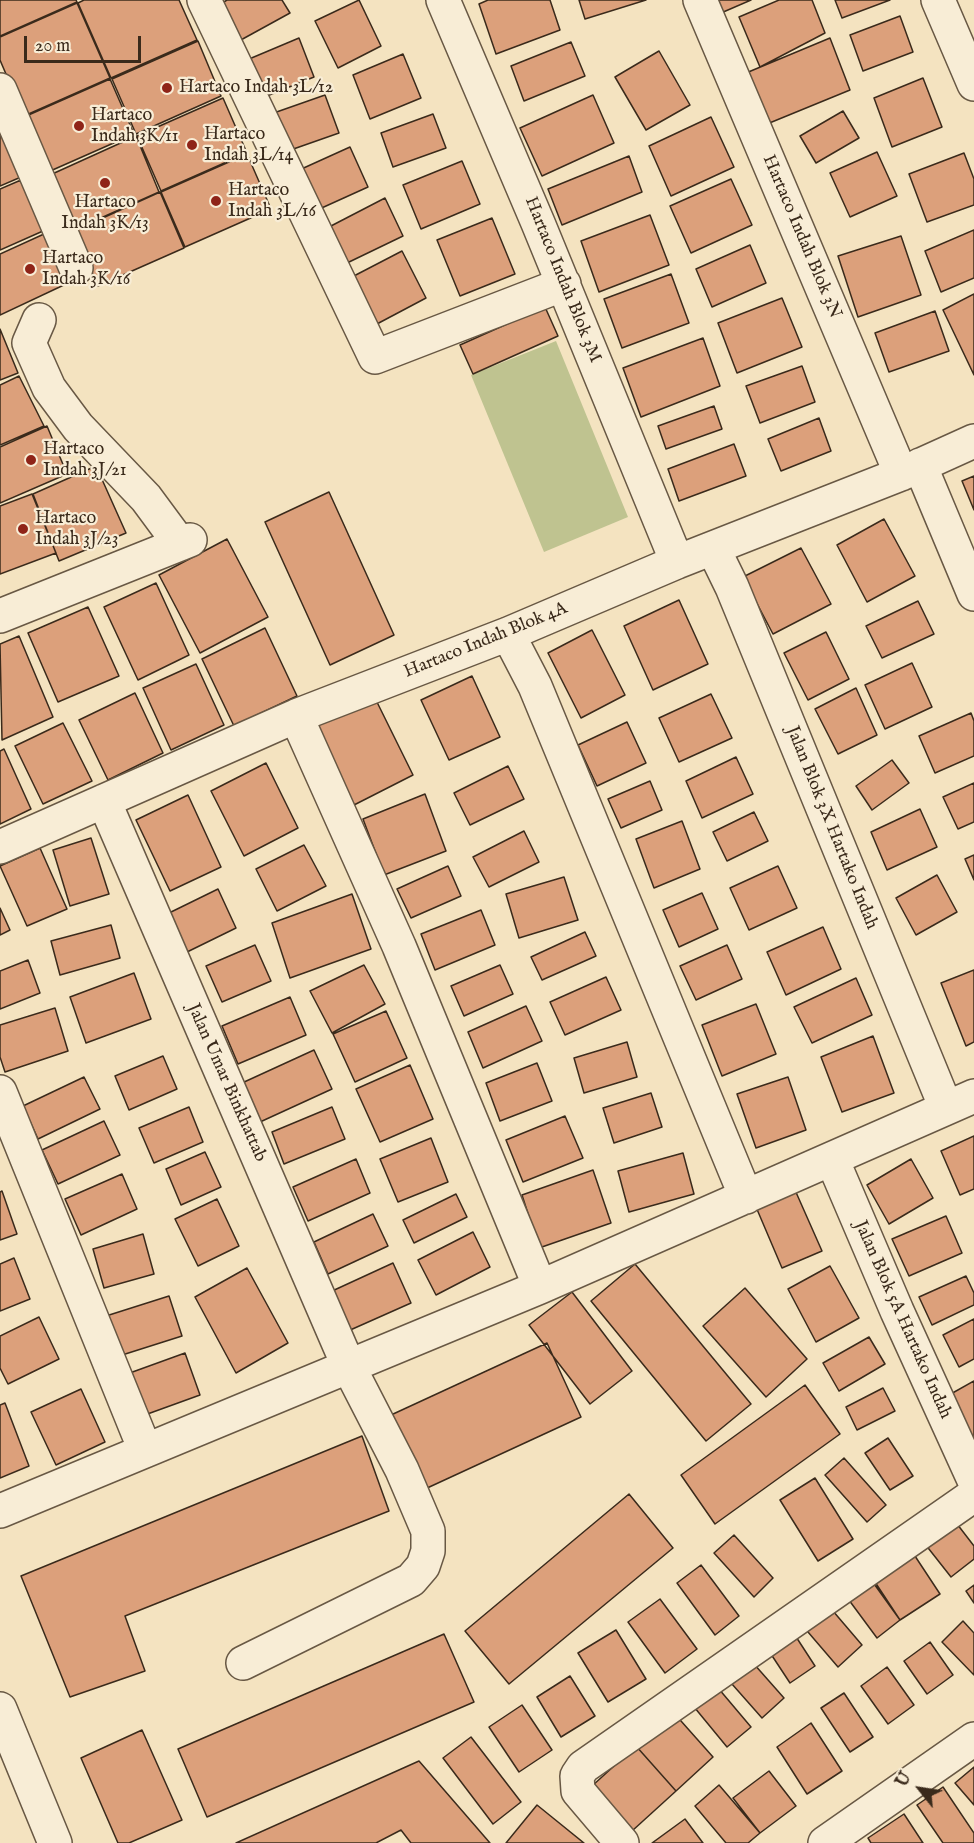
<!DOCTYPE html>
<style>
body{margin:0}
#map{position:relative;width:974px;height:1843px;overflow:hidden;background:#f4e3c0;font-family:"IM FELL English",serif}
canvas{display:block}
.north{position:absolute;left:890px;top:1759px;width:60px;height:60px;-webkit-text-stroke:4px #f8edd6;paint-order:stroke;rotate:300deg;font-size:16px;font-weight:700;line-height:24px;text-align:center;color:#3a2a1b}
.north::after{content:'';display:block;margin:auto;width:21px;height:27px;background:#3a2a1b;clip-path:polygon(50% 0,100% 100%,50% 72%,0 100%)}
.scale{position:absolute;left:24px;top:36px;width:117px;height:27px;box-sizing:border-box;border:3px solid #3a2a1b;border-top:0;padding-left:8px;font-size:18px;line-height:21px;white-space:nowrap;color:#3a2a1b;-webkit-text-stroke:4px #f8edd6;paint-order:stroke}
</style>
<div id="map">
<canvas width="974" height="1843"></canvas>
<div class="north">U</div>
<div class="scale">20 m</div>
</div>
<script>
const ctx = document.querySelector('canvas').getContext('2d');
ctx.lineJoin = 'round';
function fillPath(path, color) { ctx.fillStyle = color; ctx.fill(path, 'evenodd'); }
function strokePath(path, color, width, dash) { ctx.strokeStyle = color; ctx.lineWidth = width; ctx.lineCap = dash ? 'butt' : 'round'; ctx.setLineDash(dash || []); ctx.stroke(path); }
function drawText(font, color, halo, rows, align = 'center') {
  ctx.font = font + ' "IM FELL English",serif'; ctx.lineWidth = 4.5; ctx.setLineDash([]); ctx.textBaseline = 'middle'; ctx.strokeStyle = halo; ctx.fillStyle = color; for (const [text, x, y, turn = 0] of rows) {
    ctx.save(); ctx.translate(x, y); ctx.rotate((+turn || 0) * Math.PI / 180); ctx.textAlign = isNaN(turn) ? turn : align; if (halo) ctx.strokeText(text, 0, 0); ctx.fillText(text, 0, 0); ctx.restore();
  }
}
const green = new Path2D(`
 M556 341 628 517 544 552 471 375Z`);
const building = new Path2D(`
 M0 0H76L77 2 0 36Z
 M84 0H179L197 40 111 78 78 3Z
 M227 0H282L290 13 239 41 219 5Z
 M359 0 381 46 338 68 315 21Z
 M488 0H550L560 30 496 54 479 4Z
 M579 0H646L585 19Z
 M716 0H751L721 13Z
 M779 0H812L825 33 760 67 739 17Z
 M835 0H890L842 18Z
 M77 3 110 78 24 116 0 60V37Z
 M900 16 913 52 863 71 850 35Z
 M299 38 314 77 257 100 242 62Z
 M830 38 850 90 767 124 746 73Z
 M198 41 221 96 136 134 112 79Z
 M571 42 585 76 524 101 511 66Z
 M659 51 690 105 646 130 615 77Z
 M403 54 421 98 370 119 353 75Z
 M923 78 942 127 892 147 874 98Z
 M110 79 134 134 48 172 24 117Z
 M325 95 339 133 282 153 268 115Z
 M593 95 614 143 542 176 520 128Z
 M223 98 247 153 161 191 137 136Z
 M843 111 859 138 816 163 800 136Z
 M433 114 446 148 393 167 381 133Z
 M711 117 734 167 671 196 649 146Z
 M0 130 21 177 0 186Z
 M136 136 159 192 74 230 50 175Z
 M350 147 368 187 315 211 297 171Z
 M877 152 897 196 850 217 830 173Z
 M964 153 974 179V205L927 222 909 174Z
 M247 154 271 209 185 247 161 192Z
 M629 156 642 192 562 225 548 189Z
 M462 161 480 204 421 229 403 185Z
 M731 179 752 225 691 253 670 206Z
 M21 180 43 231 0 250V189Z
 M160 192 184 248 98 286 74 231Z
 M385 198 403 236 347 263 329 227Z
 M650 215 669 265 599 292 581 241Z
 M492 218 515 274 460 296 437 240Z
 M974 230V278L941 292 925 251Z
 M44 234 66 284 0 315V254Z
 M901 236 921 295 858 317 838 256Z
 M750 245 766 283 712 307 696 269Z
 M402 251 426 298 375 325 350 278Z
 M671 274 689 323 622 348 604 299Z
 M974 294V375L943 310Z
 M782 298 802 347 737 373 718 323Z
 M545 307 558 336 473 374 460 345Z
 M935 311 949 351 889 372 875 333Z
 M0 329 18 373 0 380Z
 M703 338 720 386 641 417 623 368Z
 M802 366 815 402 760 423 746 386Z
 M19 376 44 426 0 445V385Z
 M714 406 722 429 666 449 658 426Z
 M819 418 831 451 781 471 768 439Z
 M47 426 67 474 0 503V447Z
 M734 444 746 476 679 501 668 469Z
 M96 466 126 533 59 561 33 494Z
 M974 476V510L962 481Z
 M329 492 394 635 330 665 265 522Z
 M32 494 56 553 0 574V506Z
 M884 519 915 576 867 602 837 545Z
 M227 539 268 617 200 653 159 575Z
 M801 548 831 604 773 634 743 577Z
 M156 583 189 655 138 680 104 607Z
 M679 600 708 664 653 690 624 626Z
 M918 601 934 634 882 658 866 626Z
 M88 607 119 676 58 702 28 633Z
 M265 628 297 696 234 726 202 659Z
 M592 630 625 695 581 718 548 653Z
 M826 632 849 679 808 700 784 653Z
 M19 636 53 717 2 740 0 644Z
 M912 663 932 707 885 729 865 685Z
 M196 664 224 725 171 750 143 688Z
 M472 676 500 737 449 760 421 700Z
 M856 688 877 735 838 754 815 709Z
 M372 692 413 775 354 805 312 722Z
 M135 693 163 753 108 780 79 720Z
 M711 694 732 738 679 762 659 718Z
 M971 713 974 721V756L935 773 919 736Z
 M627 722 646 763 597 786 578 745Z
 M63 723 92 781 43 804 15 746Z
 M4 749 31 809 0 824V751Z
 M736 757 753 794 702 818 686 781Z
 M892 760 909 783 872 810 856 786Z
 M266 763 298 828 244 856 211 791Z
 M508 766 524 799 470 825 454 793Z
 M650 781 662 810 621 828 608 799Z
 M974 783V822L958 829 943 797Z
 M425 794 446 851 384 875 363 819Z
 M188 795 221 867 170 891 136 820Z
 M920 809 937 847 887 870 871 832Z
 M754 812 768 841 727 861 713 832Z
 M682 821 700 869 654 888 636 839Z
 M524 831 539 862 489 887 473 857Z
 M91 838 109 894 70 906 53 850Z
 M304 845 326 886 277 911 256 869Z
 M40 848 67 909 27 926 0 866Z
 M974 855V880L965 859Z
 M448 866 461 896 411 918 397 889Z
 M778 866 797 908 749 930 730 888Z
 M937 875 957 912 916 935 896 898Z
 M564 877 578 920 519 938 506 894Z
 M218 889 236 928 185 953 167 914Z
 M702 893 718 929 679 947 663 910Z
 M352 894 371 949 290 978 272 923Z
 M0 908 10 930 0 935Z
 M481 910 495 945 435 970 421 934Z
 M111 925 120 958 60 975 51 941Z
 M823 927 841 969 786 995 767 952Z
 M585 932 596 956 542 980 531 957Z
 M255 945 271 981 222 1002 206 966Z
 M727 945 742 979 696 1000 680 966Z
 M28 960 40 993 0 1009V971Z
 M364 965 385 1004 332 1033 310 991Z
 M500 965 513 994 464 1016 451 986Z
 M974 970V1042L966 1046 941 983Z
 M134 973 151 1019 86 1043 70 997Z
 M606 977 621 1010 565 1035 550 1002Z
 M856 978 872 1015 812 1043 794 1007Z
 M290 997 306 1035 238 1064 222 1026Z
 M756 1004 776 1054 722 1076 702 1025Z
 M526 1006 542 1041 483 1068 468 1032Z
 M55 1008 68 1051 5 1072 0 1057V1025Z
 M386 1011 407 1058 355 1082 333 1034Z
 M873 1036 894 1093 842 1112 821 1057Z
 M627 1042 637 1077 584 1093 574 1058Z
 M314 1050 332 1089 260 1122 242 1083Z
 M163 1056 177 1089 129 1110 115 1076Z
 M537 1063 552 1101 500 1121 486 1083Z
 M410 1065 433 1119 380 1142 356 1089Z
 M84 1077 100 1109 38 1139 23 1106Z
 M788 1077 806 1130 756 1148 737 1094Z
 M651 1093 662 1127 614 1143 603 1108Z
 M189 1107 203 1142 154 1163 139 1128Z
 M332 1107 345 1139 284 1164 272 1132Z
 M565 1116 583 1158 523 1182 506 1140Z
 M104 1121 120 1155 58 1184 42 1150Z
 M974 1136V1189L960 1195 941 1151Z
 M431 1138 448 1182 398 1202 380 1159Z
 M205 1152 221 1187 181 1205 166 1169Z
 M683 1153 694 1194 629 1212 618 1171Z
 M356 1159 370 1193 308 1221 293 1187Z
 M911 1159 933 1198 889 1224 867 1185Z
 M593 1170 611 1223 539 1248 522 1195Z
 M122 1174 137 1209 81 1235 65 1199Z
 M795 1190 822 1251 782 1268 756 1207Z
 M2 1191 17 1234 0 1240V1192Z
 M456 1194 467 1217 414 1243 403 1220Z
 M217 1199 239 1246 198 1266 175 1219Z
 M373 1214 388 1246 328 1274 314 1242Z
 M946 1216 962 1253 909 1276 892 1239Z
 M473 1232 490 1267 436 1295 418 1260Z
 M143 1234 154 1274 104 1288 93 1249Z
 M14 1258 30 1299 0 1311V1264Z
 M393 1263 411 1303 348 1331 330 1292Z
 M635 1264 751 1404 706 1441 591 1301Z
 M830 1266 859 1318 816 1342 788 1289Z
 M247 1268 288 1343 236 1373 195 1297Z
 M966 1276 974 1293V1305L932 1325 919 1297Z
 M745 1288 807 1359 766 1397 703 1326Z
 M572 1292 632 1371 590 1404 529 1325Z
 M169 1296 182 1336 119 1356 106 1316Z
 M39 1317 59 1359 8 1384 0 1368V1336Z
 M974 1319V1359L959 1367 943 1335Z
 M869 1337 885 1364 839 1391 823 1363Z
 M547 1343 581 1417 425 1489 391 1415Z
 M185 1353 200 1395 142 1416 127 1374Z
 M974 1381V1440L949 1395Z
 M805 1385 840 1434 715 1524 681 1475Z
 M883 1388 895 1411 857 1430 846 1407Z
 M81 1389 105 1442 56 1465 31 1412Z
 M5 1403 29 1466 0 1478V1405Z
 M362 1436 389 1511 125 1616 145 1671 70 1697 21 1576Z
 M888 1438 913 1476 890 1490 865 1453Z
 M844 1458 886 1505 867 1522 825 1475Z
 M815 1478 853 1539 818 1561 780 1500Z
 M629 1494 673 1548 509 1684 465 1631Z
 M954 1520 974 1546V1559L951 1577 925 1544Z
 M734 1535 773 1578 754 1597 714 1553Z
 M911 1550 940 1594 900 1620 871 1576Z
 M701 1565 739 1616 715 1635 677 1583Z
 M867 1574 900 1620 877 1638 843 1592Z
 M974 1585V1603L966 1591Z
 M660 1599 697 1649 665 1673 628 1622Z
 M827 1604 862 1645 838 1667 802 1625Z
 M963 1621 974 1633V1675L942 1642Z
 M789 1626 815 1666 790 1683 763 1642Z
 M616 1630 646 1679 608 1702 578 1653Z
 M444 1634 474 1702 207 1817 178 1749Z
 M930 1642 953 1675 927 1694 904 1661Z
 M746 1655 784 1698 762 1718 724 1675Z
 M887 1667 914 1705 888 1724 861 1686Z
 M570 1676 595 1716 561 1737 537 1697Z
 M713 1682 751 1727 727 1747 690 1702Z
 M844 1693 873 1737 850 1752 821 1708Z
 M522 1705 552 1750 519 1772 489 1727Z
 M673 1712 713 1757 676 1791 636 1746Z
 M811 1723 842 1771 807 1794 777 1747Z
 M142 1730 182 1820 129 1843H118L81 1758Z
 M471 1737 521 1802 493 1824 443 1758Z
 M636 1746 676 1791 632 1831 592 1786Z
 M419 1761 490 1843H411L401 1830 376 1843H236Z
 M974 1767V1805L955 1783Z
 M769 1771 796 1806 760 1833 733 1798Z
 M719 1785 760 1833 748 1843H726L695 1806Z
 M943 1787 974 1833V1843H943L917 1805Z
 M537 1805 584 1843H506Z
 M904 1814 923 1843H871L868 1838Z
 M685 1819 703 1843H652Z`);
const minor = new Path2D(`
 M204 0 375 357 564 284
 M443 0 538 223 677 562
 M700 0 901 474
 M938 0 974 84
 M0 90 76 268
 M39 320 29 343 49 388 78 427 146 498 180 544
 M920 465 974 594
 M713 548 732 587 946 1108
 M0 616 190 540
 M508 634 535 686 746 1197
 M296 716 399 946 540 1287
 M104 801 348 1365 402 1470 428 1531V1551L423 1566 411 1580 243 1663
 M0 847 296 716 508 634 677 562 901 474 974 441
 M0 1092 145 1450
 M832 1159 897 1311 974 1480
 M0 1511 540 1287 974 1096
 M0 1709 55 1843
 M622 1843 578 1791 577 1776 583 1767 974 1495
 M825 1843 974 1739`);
const markers = [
 [167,88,6,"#8f2418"],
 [79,126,6,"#8f2418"],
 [192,145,6,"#8f2418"],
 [105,183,6,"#8f2418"],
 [216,201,6,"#8f2418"],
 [30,269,6,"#8f2418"],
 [31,460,6,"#8f2418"],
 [23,529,6,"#8f2418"]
];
const poiNames = [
 ["Hartaco Indah 3L/12",179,88],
 ["Hartaco",91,116],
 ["Indah 3K/11",91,137],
 ["Hartaco",204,135],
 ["Indah 3L/14",204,156],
 ["Hartaco",228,191],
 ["Indah 3L/16",228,212],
 ["Hartaco",105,203,"center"],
 ["Indah 3K/13",105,224,"center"],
 ["Hartaco",42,259],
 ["Indah 3K/16",42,280],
 ["Hartaco",43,450],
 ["Indah 3J/21",43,471],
 ["Hartaco",35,519],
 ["Indah 3J/23",35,540]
];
const streetNames = [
 ["Hartaco Indah Blok 3N",801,237,67],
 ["Hartaco Indah Blok 3M",562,280,68],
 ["Hartaco Indah Blok 4A",486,641,-22],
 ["Jalan Blok 3X Hartako Indah",831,828,68],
 ["Jalan Umar Binkhattab",226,1083,66],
 ["Jalan Blok 5A Hartako Indah",902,1320,66]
];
fillPath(green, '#bfc390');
fillPath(building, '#dca07b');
strokePath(building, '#3a2a1b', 1.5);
strokePath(minor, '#685844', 36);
strokePath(minor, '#f8edd6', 33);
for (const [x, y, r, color] of markers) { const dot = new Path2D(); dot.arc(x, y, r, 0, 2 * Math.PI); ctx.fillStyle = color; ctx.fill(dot); strokePath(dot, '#f8edd6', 2); }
drawText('18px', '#3a2a1b', '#f8edd6', poiNames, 'left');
drawText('18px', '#3a2a1b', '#f8edd6', streetNames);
</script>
